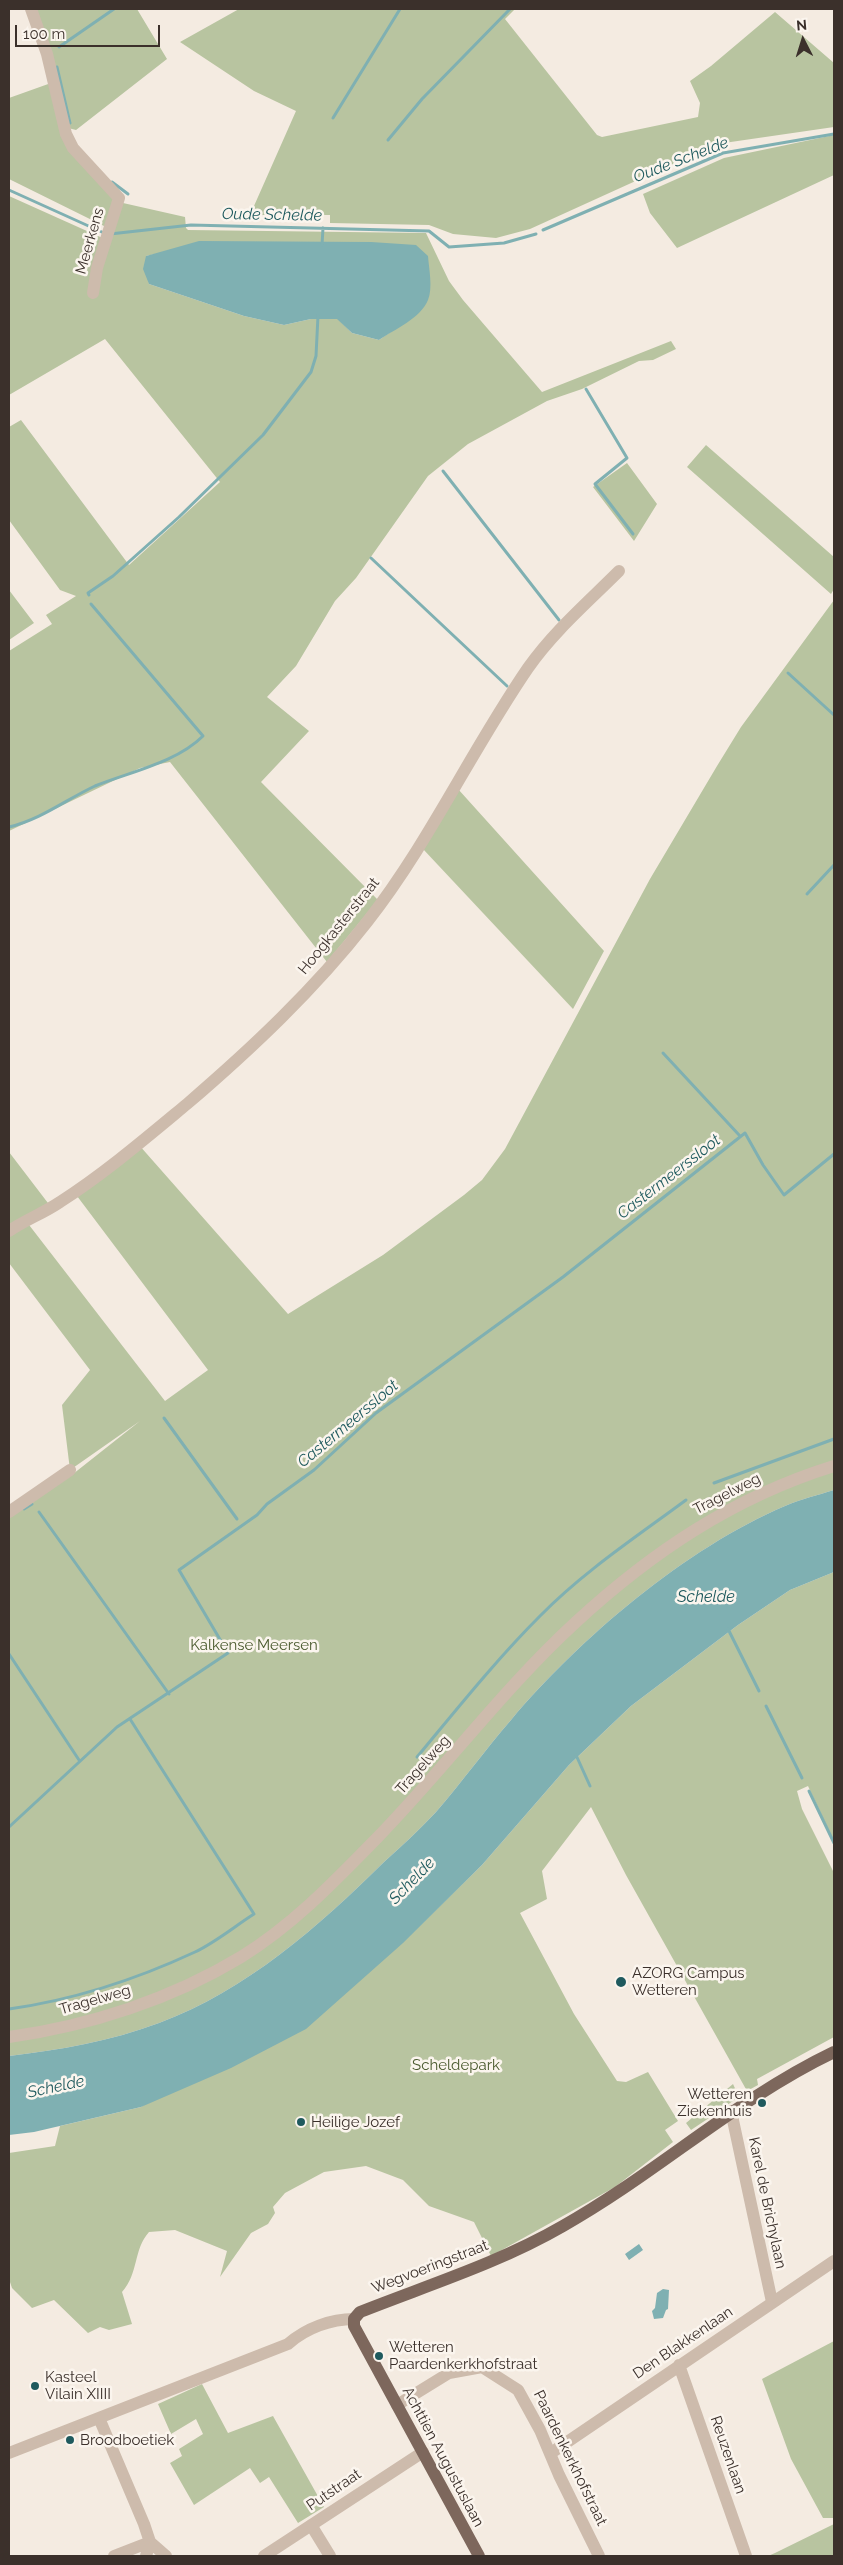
<!DOCTYPE html>
<style>
body{margin:0}
#map{position:relative;width:843px;height:2565px;overflow:hidden;background:#f4ebe1;font-family:Raleway,sans-serif}
canvas{display:block}
.frame{position:absolute;inset:0;border:10px solid #3b302b;pointer-events:none}
.north{position:absolute;left:778px;top:15px;width:50px;height:50px;-webkit-text-stroke:4px #fbf5ee;paint-order:stroke;rotate:355deg;font-size:14px;font-weight:700;line-height:20px;text-align:center;color:#3b302b}
.north::after{content:'';display:block;margin:auto;width:18px;height:22px;background:#3b302b;clip-path:polygon(50% 0,100% 100%,50% 72%,0 100%)}
.scale{position:absolute;left:15px;top:25px;width:145px;height:22px;box-sizing:border-box;border:2px solid #3b302b;border-top:0;padding-left:6px;font-size:15px;line-height:18px;white-space:nowrap;color:#3b302b;-webkit-text-stroke:4px #fbf5ee;paint-order:stroke}
</style>
<div id="map">
<canvas width="843" height="2565"></canvas>
<div class="frame"></div>
<div class="north">N</div>
<div class="scale">100 m</div>
</div>
<script>
const ctx = document.querySelector('canvas').getContext('2d');
ctx.lineJoin = 'round';
function fillPath(path, color) { ctx.fillStyle = color; ctx.fill(path, 'evenodd'); }
function strokePath(path, color, width, dash) { ctx.strokeStyle = color; ctx.lineWidth = width; ctx.lineCap = dash ? 'butt' : 'round'; ctx.setLineDash(dash || []); ctx.stroke(path); }
function drawText(font, color, halo, rows, align = 'center') {
  ctx.font = font + ' Raleway,sans-serif'; ctx.lineWidth = 5; ctx.setLineDash([]); ctx.textBaseline = 'middle'; ctx.strokeStyle = halo; ctx.fillStyle = color; for (const [text, x, y, turn = 0] of rows) {
    ctx.save(); ctx.translate(x, y); ctx.rotate((+turn || 0) * Math.PI / 180); ctx.textAlign = isNaN(turn) ? turn : align; if (halo) ctx.strokeText(text, 0, 0); ctx.fillText(text, 0, 0); ctx.restore();
  }
}
const green = new Path2D(`
 M34 9H137L167 59 76 130 68 128Z
 M239 9H515L505 19 597 135 602 137 698 117 700 103 690 81 711 66 775 12 834 63V127L717 144 530 229 496 238 453 234 429 225 330 223V215H250L296 111 254 91 180 42Z
 M51 83 64 134 114 197 106 227 9 179V98Z
 M834 135V175L677 248 650 213 643 194 724 158Z
 M9 196 107 240 123 203 185 217 186 228 188 230 426 233 449 281 463 300 542 392 671 341 676 349 653 360 639 361 582 389 547 401 468 444 428 476 356 578 335 601 296 666 267 697 309 731 261 782 378 900 327 962 170 762 140 768 9 831V651L52 624 46 615 76 596 60 590 9 520V427L21 420 129 565 220 482 105 339 9 395ZM169 251 392 331 379 340 352 333 338 319H311L284 325 244 316 149 284 146 256Z
 M706 445 834 557V589L831 594 687 467Z
 M627 463 657 504 634 541 593 487Z
 M9 590 34 623 9 640V589Z
 M834 600V1490C818 1495 801 1499 785 1506 686 1548 580 1638 511 1720 485 1750 462 1782 436 1812 420 1829 402 1846 384 1862 319 1926 246 1991 159 2023 111 2041 60 2050 9 2056V1518L73 1474 140 1421 70 1470 62 1405 90 1370 9 1263V1152L51 1207 26 1221 165 1401 208 1370 74 1192 139 1145 288 1314 383 1255 464 1195 482 1180 505 1149 650 879 717 766 741 727Z
 M458 789 604 951 573 1009 423 849Z
 M834 1572V1841L808 1786 797 1791 802 1809 834 1873V2037L757 2079 758 2085 747 2091 626 1875 591 1807 542 1871 547 1899 520 1913 574 2014 617 2081 626 2082 648 2072 678 2121 665 2130 673 2142 615 2187 491 2256 474 2222 429 2206 403 2180 366 2166 324 2172 285 2193 273 2207 275 2213 268 2224 251 2233 220 2277 227 2251 175 2230 149 2232C133 2250 139 2273 122 2292L132 2324 109 2330 100 2327 88 2333 54 2300 32 2308 12 2288 9 2279V2153L55 2146 60 2126 141 2107 402 1943 482 1865 569 1765 631 1706 738 1625 790 1590Z
 M733 2084 739 2097 721 2109 719 2108 714 2112 715 2114 691 2130 686 2123Z
 M834 2341V2518H823L791 2459 762 2379Z
 M202 2384 228 2433 273 2416 324 2507 298 2523 269 2477 260 2483 250 2468 194 2505 170 2463 182 2456 179 2449 203 2434 196 2419 171 2434 158 2404Z
 M834 2524V2556H768L775 2553Z`);
const water = new Path2D(`
 M199 241 371 242 416 245 428 256C429 269 433 288 428 300 420 319 395 329 379 340L352 333 337 319H311L284 325 244 316 149 284 143 269 146 256Z
 M834 1490V1572L790 1590 738 1625 631 1706 569 1765 482 1865 403 1943 306 2029 231 2068 141 2107 34 2132 9 2135V2056C60 2050 111 2041 159 2023 246 1991 319 1926 384 1862 402 1846 420 1829 436 1812 462 1782 485 1750 511 1720 580 1638 686 1548 785 1506 801 1499 818 1495 834 1490Z
 M639 2244 643 2250 629 2260 625 2254Z
 M663 2289 669 2290 668 2309 666 2310 663 2318 654 2319 652 2311 655 2308 657 2293Z`);
const stream = new Path2D(`
 M59 47 114 9
 M57 67 70 123
 M333 118 400 9
 M388 140 422 99 510 9
 M112 182 128 194
 M9 190 104 233
 M543 230 723 153 834 134
 M110 234 191 225 429 231 449 247 504 243 536 234
 M322 245 323 228
 M586 389 627 458 595 484 633 534
 M443 471 559 620
 M371 558 507 686
 M89 595 88 593 113 576 179 517 263 435 311 372 316 356 318 316
 M788 673 834 715
 M9 827C40 820 67 799 95 786 129 772 176 763 203 736L91 604
 M807 894 834 865
 M663 1053 740 1136
 M164 1418 237 1519
 M714 1483 834 1439
 M24 1509 32 1504
 M39 1512 169 1694
 M728 1629 759 1691
 M9 1654 79 1760
 M766 1706 802 1778
 M576 1755 590 1786
 M417 1757C457 1709 496 1660 540 1616 583 1572 636 1537 686 1500
 M809 1791 834 1843
 M9 1827 117 1727 228 1653 179 1570 257 1515 267 1504 314 1470 376 1413 563 1277 745 1133 763 1165 784 1195 834 1154
 M9 2009C73 2000 137 1979 195 1952 216 1942 235 1926 254 1914L130 1719`);
const minor = new Path2D(`
 M31 9 47 54 66 134 73 148 119 198 97 268 93 293
 M9 1231C25 1220 44 1213 60 1202 105 1173 146 1138 187 1104 251 1049 314 990 367 922 429 843 471 751 528 668 553 632 588 602 619 571
 M9 1512 70 1470
 M9 2037C89 2026 172 1999 241 1957 293 1925 335 1881 377 1838 445 1768 504 1688 576 1622 652 1552 734 1497 834 1466
 M731 2111 772 2302
 M679 2365 746 2556
 M397 2405 449 2373 482 2367 518 2390 540 2430 559 2475 599 2556
 M99 2418 144 2524 150 2542 146 2556
 M9 2453 288 2344C306 2328 331 2319 354 2319
 M551 2453 834 2261
 M311 2525 330 2556
 M114 2556 150 2542 166 2556
 M264 2556 423 2452`);
const major = new Path2D(`
 M479 2556 354 2326V2319L360 2312C428 2285 499 2263 563 2226 657 2173 736 2099 834 2052`);
const markers = [
 [621,1982,6,"#1f5a5e"],
 [762,2103,5,"#1f5a5e"],
 [301,2122,5,"#1f5a5e"],
 [379,2356,5,"#1f5a5e"],
 [35,2386,5,"#1f5a5e"],
 [70,2440,5,"#1f5a5e"]
];
const streetNames = [
 ["Meerkens",90,241,-74],
 ["Hoogkasterstraat",339,926,-51],
 ["Tragelweg",727,1494,-27],
 ["Tragelweg",423,1765,-48],
 ["Tragelweg",95,2000,-16],
 ["Karel de Brichylaan",767,2203,78],
 ["Wegvoeringstraat",430,2267,-21],
 ["Den Blakkenlaan",683,2343,-34],
 ["Reuzenlaan",728,2455,71],
 ["Achttien Augustuslaan",443,2457,62],
 ["Paardenkerkhofstraat",570,2458,64],
 ["Putstraat",334,2490,-34]
];
const parkNames = [
 ["Kalkense Meersen",254,1645],
 ["Scheldepark",456,2065]
];
const poiNames = [
 ["AZORG Campus",632,1973],
 ["Wetteren",632,1990],
 ["Wetteren",752,2094,"right"],
 ["Ziekenhuis",752,2111,"right"],
 ["Heilige Jozef",311,2122],
 ["Wetteren",389,2347],
 ["Paardenkerkhofstraat",389,2364],
 ["Kasteel",45,2377],
 ["Vilain XIIII",45,2394],
 ["Broodboetiek",80,2440]
];
const waterNames = [
 ["Oude Schelde",681,160,-21],
 ["Oude Schelde",272,215,1],
 ["Castermeerssloot",669,1177,-38],
 ["Castermeerssloot",348,1424,-40],
 ["Schelde",706,1597],
 ["Schelde",412,1881,-46],
 ["Schelde",56,2087,-12]
];
fillPath(green, '#b8c4a0');
fillPath(water, '#7fb0b2');
strokePath(stream, '#7fb0b2', 3);
strokePath(minor, '#cdbbac', 12);
strokePath(major, '#7d675c', 12);
for (const [x, y, r, color] of markers) { const dot = new Path2D(); dot.arc(x, y, r, 0, 2 * Math.PI); ctx.fillStyle = color; ctx.fill(dot); strokePath(dot, '#fbf5ee', 2); }
drawText('15px', '#3b302b', '#fbf5ee', streetNames);
drawText('15px', '#4a5a2e', '#fbf5ee', parkNames);
drawText('15px', '#3b302b', '#fbf5ee', poiNames, 'left');
drawText('italic 16px', '#1f5a5e', '#fbf5ee', waterNames);
</script>
